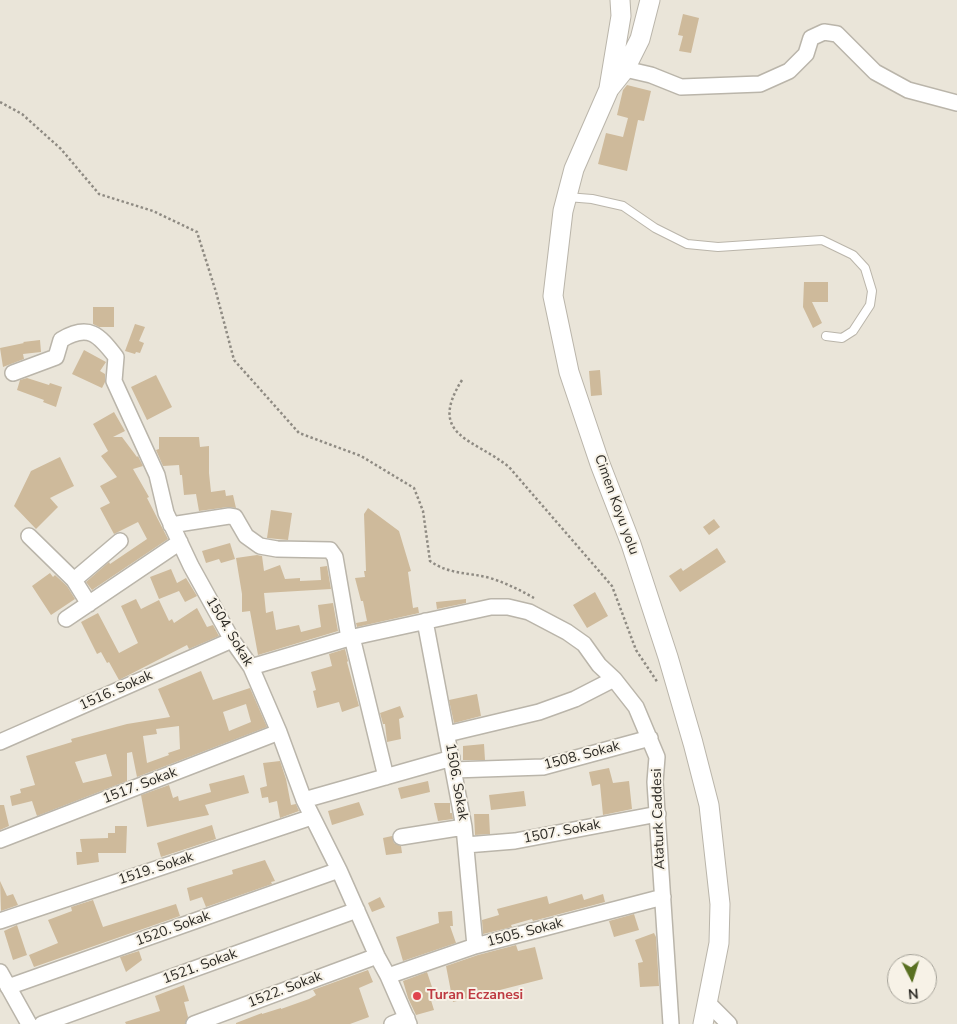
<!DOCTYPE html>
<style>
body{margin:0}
#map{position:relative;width:957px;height:1024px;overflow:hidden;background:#eae5d9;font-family:"Nunito Sans",sans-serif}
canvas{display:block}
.north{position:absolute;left:887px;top:954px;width:50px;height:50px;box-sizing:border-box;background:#f7f2e7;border:1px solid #a5a299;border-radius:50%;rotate:175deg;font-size:14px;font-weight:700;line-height:20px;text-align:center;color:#2b2924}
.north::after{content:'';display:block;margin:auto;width:18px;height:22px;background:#597021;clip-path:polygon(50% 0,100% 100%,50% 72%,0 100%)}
</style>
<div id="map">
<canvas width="957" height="1024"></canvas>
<div class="north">N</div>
</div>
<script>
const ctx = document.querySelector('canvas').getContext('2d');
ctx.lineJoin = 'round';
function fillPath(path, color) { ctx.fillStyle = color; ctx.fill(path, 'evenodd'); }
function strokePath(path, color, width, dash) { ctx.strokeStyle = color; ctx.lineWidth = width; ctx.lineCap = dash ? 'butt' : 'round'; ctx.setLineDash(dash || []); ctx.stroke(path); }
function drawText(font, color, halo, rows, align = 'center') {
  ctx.font = font + ' "Nunito Sans",sans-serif'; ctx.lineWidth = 4; ctx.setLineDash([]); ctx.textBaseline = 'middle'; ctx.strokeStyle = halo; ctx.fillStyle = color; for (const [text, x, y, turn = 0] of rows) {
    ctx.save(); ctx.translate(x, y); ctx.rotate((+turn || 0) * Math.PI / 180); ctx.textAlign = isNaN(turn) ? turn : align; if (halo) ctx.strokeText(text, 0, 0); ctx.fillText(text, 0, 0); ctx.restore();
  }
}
const building = new Path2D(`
 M683 14 699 18 691 53 679 51 683 36 678 35Z
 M627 85 651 91 644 121 638 120 627 171 598 164 606 133 623 137 628 118 617 115 623 90Z
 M804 282H828V302H812L822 323 813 328 803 307Z
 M93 307H114V327H99L93 324Z
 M135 324 145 327 139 341 144 343 140 353 136 352 135 354 125 351Z
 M40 340 41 352 23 354 24 359 3 367 0 348 24 343 23 342Z
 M84 350 106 362 100 371 105 374V382L102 388 72 374Z
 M600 370 602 395 591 396 589 371Z
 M156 375 172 407 147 420 131 387Z
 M27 378 49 385 50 383 62 387 56 407 43 402 44 400 17 390 20 380Z
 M114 412 125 431 113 437H122L137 457 138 456 143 466 133 469 149 497 147 498 168 539 92 590 86 582 109 562 110 564 147 539 138 522 114 534 100 508 110 503 100 486 117 477 101 456 108 451 93 424Z
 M159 437H199L200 447 209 446V473L211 492 225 490 226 496 233 495 236 508 228 507 199 511 196 494 184 495 182 475H180L179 465 163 466 156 450 159 449Z
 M60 457 74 486 50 498 58 507 36 529 14 506 31 471Z
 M368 508 399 531 411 571 408 572 413 608 418 607 419 613 357 627 356 623 367 621 363 601H361L355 578 365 577 364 571H366L364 514Z
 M271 510 292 513 288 540 267 538Z
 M714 519 720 527 709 535 703 527Z
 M230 543 235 559 221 563 219 559 206 563 202 551Z
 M717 548 726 562 680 592 669 576 681 568 683 571Z
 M257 555 262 556 264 571 280 565 285 579 300 578V581L321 580 320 567 327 566 331 589 264 593 266 613 273 611 276 630 299 625 301 632 321 627 318 605 333 603 338 631 258 655 250 611 242 612V594L236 558Z
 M171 569 177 583 186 578 197 596 185 602 179 591 159 599 150 577Z
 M50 573 53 577 55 575 67 586 75 599 51 615 32 586Z
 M595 592 608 616 587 628 573 605Z
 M136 599 141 609 159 600 169 621 172 619 174 623 197 608 207 627 213 625 219 636 189 649 187 645 119 680 109 662 107 663 101 652 97 654 81 622 98 613 119 653 138 643 121 606Z
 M466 599V603L437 609 436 602Z
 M345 649 348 661 347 662 359 706 342 712 339 702 317 708 313 691 316 690 311 672 332 666 329 654Z
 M201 671 213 700 250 688 267 727 137 777 132 752 127 753V781L37 816 32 801 12 806 10 796 21 793 20 789 35 785 26 756 72 742 71 739 127 724 170 717 158 689ZM246 704 251 722 229 731 223 712ZM179 726 180 749 168 753 169 755 147 763 143 736 157 734 156 729ZM106 754 112 776 83 783 75 762Z
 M477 694 481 716 454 723 449 700Z
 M400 706 404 717 399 719 401 739 387 742 385 724H383L380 713Z
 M484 744 485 760H463V746Z
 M280 761 286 779 291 805 296 804 299 811 280 818 277 801 269 803 268 797 262 798 260 788 267 786 263 763Z
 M609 768 613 783 629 781 632 809 603 815 600 784 592 786 589 772Z
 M244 775 249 793 205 805 209 815 147 827 141 795 169 785 173 798 178 796 179 801 211 792 209 784Z
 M428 781 430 792 401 799 398 788Z
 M524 791 526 806 491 810 489 795Z
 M359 802 364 815 332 825 328 811Z
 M434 803H450V813H452L453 819 438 821Z
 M0 805H4L9 826 0 830Z
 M474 814H489L490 834 475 835Z
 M212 825 216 839 161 857 157 843Z
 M115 826H127L126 853H98L99 862 77 865 76 852H82L80 839 108 838V833H115Z
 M392 836 394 843 401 846 402 853 386 855 383 838Z
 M265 860 275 881 271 882 272 884 206 907 202 897 190 901 187 888 233 874 232 870Z
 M0 881 7 896 13 894 18 905 1 911Z
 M582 894 584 900 603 894 605 902 533 921 532 919 511 925 512 927 483 934 482 920 499 915 497 909 547 896 549 904Z
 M380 897 385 907 372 912 368 903Z
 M93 900 103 927 176 904 180 916 34 967 29 955 58 943 48 920 72 911 71 907Z
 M452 911 453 926H450L456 943 403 961 396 937 439 923 438 912Z
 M634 914 639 930 614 937 609 921Z
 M17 925 27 955 13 960 4 931Z
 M654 933 656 937 659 986 640 987 638 963 643 962 635 940Z
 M516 945 518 951 535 947 543 979 453 1002 446 966 478 955Z
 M139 951 142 960 126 972 120 957Z
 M368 970 373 982 359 988 369 1017 350 1024H236V1023L262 1013V1014L281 1008V1009L309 999 316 995 313 990Z
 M427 972 435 996 430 997 434 1010 416 1015 408 998 403 981Z
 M184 985 189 1001 184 1002 188 1017 185 1024H126L125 1022 160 1011 155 996Z`);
const path = new Path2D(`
 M0 102 22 114 61 149 99 194 153 211 197 232 216 292 234 360 299 433 361 456 414 488 423 511 430 561C450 575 468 572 490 578 506 583 520 590 534 598
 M462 380C427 436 473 438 509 467L612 586 636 650 658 683`);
const service = new Path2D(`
 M567 197 592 199 623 206 655 228 687 244 718 247 822 240 853 255 865 268 872 291 870 305 853 331 842 338 826 336`);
const minor = new Path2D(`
 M625 69 651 75 681 87 760 84 789 71 806 54 811 38 824 32 837 34 875 72 908 90 957 103
 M13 373 56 357 61 340C89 323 99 335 116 357L114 381 157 475 166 513 191 566 232 640 251 667 279 732 304 800 339 870 377 956 388 976 409 1024
 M171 525 229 516 235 517 246 536 260 546 277 549 330 550 335 557 349 638
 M29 536 74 580 89 604
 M74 580 120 541
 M66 619 180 542
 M425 621 464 827 475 946
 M352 637 386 777
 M251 667 349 638 491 607H508L529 612 567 632 584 644 599 665 614 679 636 707 657 757 655 782 671 1024
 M447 734 539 712 575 699 614 679
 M0 742 232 640
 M453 770 543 767 650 738
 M304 800 452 758
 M401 837 464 827
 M0 840 279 732
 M466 845 515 841 658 814
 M0 921 312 817
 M0 972 29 1024
 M388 976 475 946 663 897
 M8 987 339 870
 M707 1002 729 1024
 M42 1024 357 910
 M194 1024 377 956
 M392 1024 407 1018`);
const tertiary = new Path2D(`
 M650 0 640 39 625 69 609 89 574 169 563 211 553 296 569 372 600 464 631 544 668 657 693 743 709 805 720 904 719 943 703 1024
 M609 88 621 16 620 0`);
const markers = [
 [417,996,5,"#e0444e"]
];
const streetNames = [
 ["Cimen Koyu yolu",616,505,70],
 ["1504. Sokak",229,632,59],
 ["1516. Sokak",116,691,-24],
 ["1508. Sokak",582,756,-15],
 ["1506. Sokak",456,782,80],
 ["1517. Sokak",140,786,-21],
 ["Ataturk Caddesi",659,819,-92],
 ["1507. Sokak",562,832,-11],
 ["1519. Sokak",156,869,-18],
 ["1520. Sokak",173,929,-20],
 ["1505. Sokak",525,933,-15],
 ["1521. Sokak",200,967,-20],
 ["1522. Sokak",285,990,-21]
];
const healthNames = [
 ["Turan Eczanesi",427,996]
];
fillPath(building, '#ceba9b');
strokePath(service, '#bab5aa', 10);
strokePath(minor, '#bab5aa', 18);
strokePath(tertiary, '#bab5aa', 21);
strokePath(path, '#8f8b83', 2.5, [2.5, 2.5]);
strokePath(service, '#fff', 8);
strokePath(minor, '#fff', 15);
strokePath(tertiary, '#fff', 19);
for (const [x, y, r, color] of markers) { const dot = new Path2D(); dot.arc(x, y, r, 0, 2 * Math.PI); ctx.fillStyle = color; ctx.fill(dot); strokePath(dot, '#f7f2e7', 2); }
drawText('14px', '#2b2924', '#f7f2e7', streetNames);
drawText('bold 14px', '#be3a42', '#f7f2e7', healthNames, 'left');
</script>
